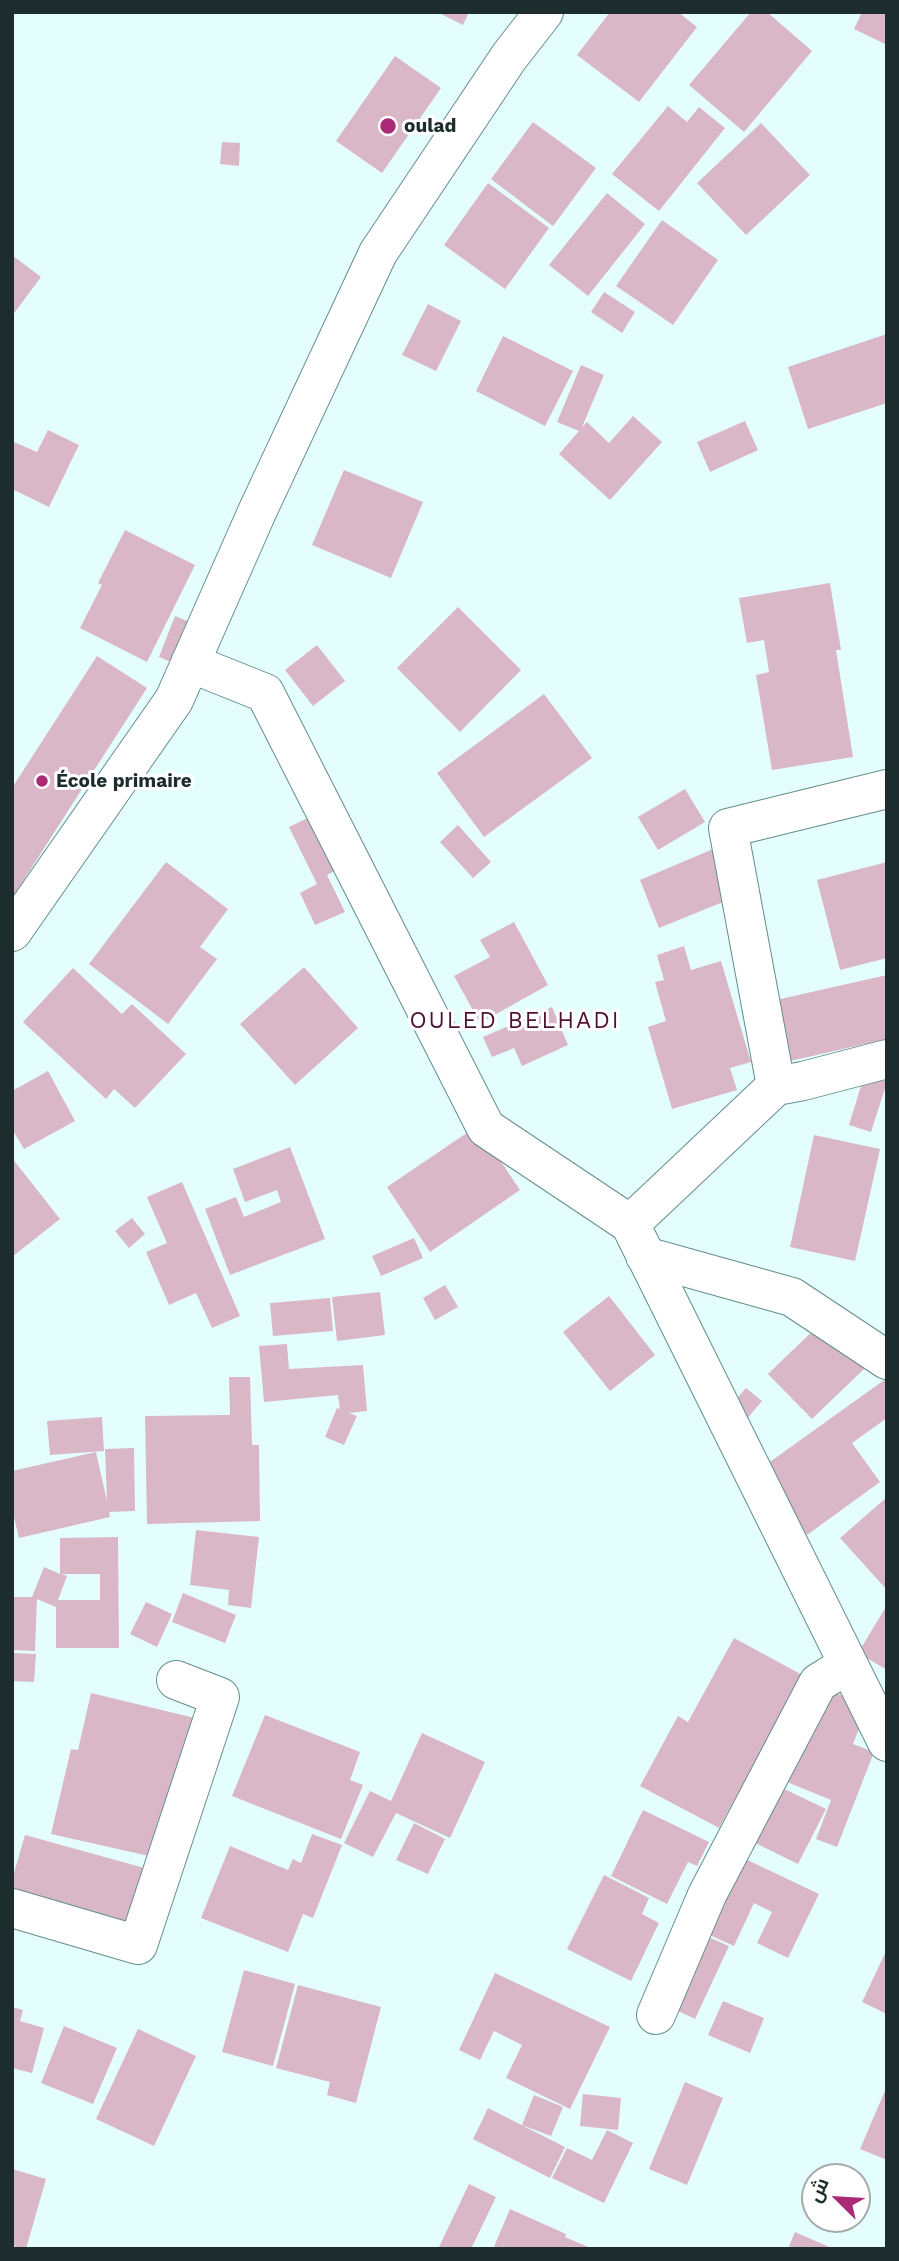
<!DOCTYPE html>
<meta charset="utf-8">
<style>
body{margin:0}
#map{position:relative;width:899px;height:2261px;overflow:hidden;background:#e4fefe;font-family:"Work Sans",Cairo,sans-serif}
canvas{display:block}
.frame{position:absolute;inset:0;border:14px solid #1d2d2d;pointer-events:none}
.north{position:absolute;left:801px;top:2163px;width:70px;height:70px;box-sizing:border-box;background:#fff;border:2px solid #a5abab;border-radius:50%;rotate:294deg;font-size:19px;font-weight:700;line-height:28px;text-align:center;color:#1d2d2d}
.north::after{content:'';display:block;margin:auto;width:24px;height:32px;background:#ab2a77;clip-path:polygon(50% 0,100% 100%,50% 72%,0 100%)}
</style>
<div id="map">
<canvas width="899" height="2261"></canvas>
<div class="frame"></div>
<div class="north">ش</div>
</div>
<script>
const ctx = document.querySelector('canvas').getContext('2d');
ctx.lineJoin = 'round';
function fillPath(path, color) { ctx.fillStyle = color; ctx.fill(path, 'evenodd'); }
function strokePath(path, color, width, dash) { ctx.strokeStyle = color; ctx.lineWidth = width; ctx.lineCap = dash ? 'butt' : 'round'; ctx.setLineDash(dash || []); ctx.stroke(path); }
function drawText(font, color, halo, rows, align = 'center') {
  ctx.font = font + ' "Work Sans",sans-serif'; ctx.lineWidth = 6; ctx.setLineDash([]); ctx.textBaseline = 'middle'; ctx.strokeStyle = halo; ctx.fillStyle = color; for (const [text, x, y, turn = 0] of rows) {
    ctx.save(); ctx.translate(x, y); ctx.rotate((+turn || 0) * Math.PI / 180); ctx.textAlign = isNaN(turn) ? turn : align; if (halo) ctx.strokeText(text, 0, 0); ctx.fillText(text, 0, 0); ctx.restore();
  }
}
const building = new Path2D(`
 M437 12H469L463 25Z
 M610 12H678L697 27 639 102 577 55Z
 M751 12H767L812 51 744 132 689 85Z
 M862 12 887 14V45L854 29Z
 M395 56 441 88 382 173 336 141Z
 M668 106 687 122 699 107 725 128 659 211 612 174Z
 M533 122 596 168 553 226 491 179Z
 M761 123 810 175 746 235 697 183Z
 M222 142 240 143 239 166 220 164Z
 M488 183 549 228 505 289 444 245Z
 M607 193 645 224 588 296 549 265Z
 M662 220 718 260 673 325 616 286Z
 M12 255 41 277 12 316Z
 M604 292 635 312 622 333 591 312Z
 M428 304 461 321 436 371 402 355Z
 M887 334V403L808 429 788 367Z
 M503 336 573 371 545 426 476 391Z
 M581 365 604 375 582 427 587 422 609 443 633 416 662 442 610 500 559 454 579 431 557 422Z
 M745 421 758 450 710 472 697 442Z
 M48 430 79 445 49 507 12 489 14 442 37 452Z
 M344 470 423 502 391 578 312 545Z
 M125 530 195 565 147 662 80 628 102 585 98 583Z
 M830 583 841 650H836L853 757 772 770 756 675 769 672 764 640 747 643 739 598Z
 M458 607 521 670 460 732 397 668Z
 M175 616 200 626 183 667 159 657Z
 M317 645 345 681 313 706 285 670Z
 M97 656 147 688 12 898V788Z
 M544 694 592 758 484 837 437 773Z
 M685 789 705 822 658 850 638 817Z
 M318 813 343 867 327 875 345 912 315 925 300 893 317 884 289 827Z
 M458 825 491 862 473 878 440 842Z
 M713 849 733 898 659 928 640 880Z
 M166 862 228 909 200 947 217 959 168 1024 89 964Z
 M887 862V958L840 970 817 880Z
 M514 922 548 985 480 1023 454 976 490 957 480 940Z
 M684 946 691 970 721 961 751 1062 730 1068 737 1090 672 1109 648 1027 666 1021 655 982 664 980 657 955Z
 M304 967 358 1028 295 1085 240 1024Z
 M73 968 122 1014 132 1004 186 1054 135 1108 114 1089 106 1099 23 1022Z
 M887 975V1039L790 1061 776 1000Z
 M552 1007 568 1045 522 1066 514 1048 492 1057 483 1037Z
 M867 1066 887 1072V1082L871 1132 849 1125Z
 M48 1071 75 1121 24 1149 12 1129V1091Z
 M477 1126 520 1190 430 1252 387 1187Z
 M814 1135 880 1149 855 1261 790 1247Z
 M290 1147 325 1239 230 1275 205 1209 236 1197 244 1217 281 1202 277 1190 245 1202 233 1169Z
 M12 1158 60 1219 12 1257Z
 M182 1182 240 1316 212 1328 196 1293 169 1305 146 1252 167 1243 147 1197Z
 M132 1218 145 1234 129 1248 115 1231Z
 M414 1238 423 1258 381 1276 372 1256Z
 M445 1285 458 1307 435 1320 423 1298Z
 M380 1292 385 1335 337 1341 332 1297Z
 M609 1296 655 1355 610 1391 563 1332Z
 M330 1298 333 1331 273 1336 270 1303Z
 M823 1321 866 1367 812 1419 768 1374Z
 M287 1344 289 1369 363 1365 367 1411 349 1413 357 1416 344 1445 325 1437 337 1408 340 1409 338 1395 264 1402 259 1346Z
 M229 1377H250L252 1445H259L260 1521 147 1524 145 1416 230 1415Z
 M887 1378V1418L852 1443 880 1482 807 1535 760 1469Z
 M746 1388 762 1401 746 1420 730 1406Z
 M102 1417 104 1451 50 1455 47 1421Z
 M134 1448 135 1511 109 1512 110 1517 19 1538 12 1509V1471L96 1452 107 1501 105 1449Z
 M887 1497V1590L840 1538Z
 M196 1530 259 1537 251 1608 228 1605 229 1590 190 1585Z
 M118 1537 119 1648H56V1607L37 1599 35 1651 12 1650V1597H32L44 1567 60 1574V1538ZM62 1574H100V1600H58L67 1576Z
 M183 1593 236 1615 225 1643 172 1622Z
 M146 1602 172 1614 157 1647 130 1634Z
 M887 1605V1670L858 1653Z
 M734 1638 817 1683 785 1706 719 1828 640 1786 678 1716 688 1722Z
 M12 1653 36 1654 34 1682 12 1681Z
 M819 1686 868 1706 853 1744 874 1752 837 1847 816 1839 831 1800 782 1780Z
 M91 1693 199 1719 170 1823 158 1820 149 1856 51 1834 71 1749 78 1750Z
 M265 1715 360 1752 350 1780 363 1785 341 1839 232 1796Z
 M422 1733 485 1762 450 1838 396 1813 373 1857 344 1843 370 1791 391 1801Z
 M778 1786 826 1809 798 1864 739 1835Z
 M643 1810 709 1842 697 1866 688 1862 667 1904 611 1876Z
 M414 1823 445 1839 428 1874 396 1860Z
 M312 1834 342 1845 313 1918 303 1914 288 1952 201 1918 230 1846 288 1870 293 1859 301 1863Z
 M25 1835 159 1872 142 1933 12 1896V1880Z
 M737 1855 819 1894 788 1958 757 1943 772 1912 754 1903 734 1946 701 1931Z
 M604 1875 649 1898 642 1914 659 1923 631 1981 567 1949Z
 M706 1936 729 1946 695 2019 672 2008Z
 M887 1949V2014L862 2002Z
 M244 1970 295 1984 273 2066 222 2052Z
 M495 1973 610 2027 570 2109 506 2078 522 2045 494 2031 480 2060 459 2050Z
 M298 1985 381 2007 356 2103 327 2095 330 2082 276 2068Z
 M723 2001 764 2018 750 2053 708 2035Z
 M12 2007 23 2010 20 2021 44 2028 32 2073 12 2068Z
 M64 2026 117 2048 93 2104 41 2083Z
 M138 2029 196 2056 154 2146 96 2119Z
 M685 2082 723 2098 687 2185 649 2169Z
 M887 2086V2160L860 2149Z
 M583 2094 621 2098 618 2130 580 2126Z
 M534 2095 563 2107 551 2136 522 2125Z
 M488 2108 565 2147 550 2178 473 2139Z
 M607 2130 633 2143 604 2203 552 2178 567 2148 592 2160Z
 M12 2169 46 2179 26 2249 12 2246Z
 M469 2184 496 2197 471 2249H438Z
 M510 2209 566 2234 565 2237 593 2249H493Z
 M795 2232 834 2249H788Z`);
const minor = new Path2D(`
 M190 663 265 693 486 1128 630 1224 776 1086 803 1081 887 1059
 M12 932 174 700 257 512 378 253 509 57 544 12
 M776 1086 728 828 887 789
 M630 1224 887 1742
 M645 1256 792 1297 887 1360
 M12 1908 138 1945 220 1697 176 1680
 M656 2015 707 1895 818 1683 845 1666 846 1661`);
const markers = [
 [388,126,9,"#ab2a77"],
 [42,781,7,"#ab2a77"]
];
const poiNames = [
 ["oulad",404,126],
 ["École primaire",56,781]
];
const quarterNames = [
 ["OULED BELHADI",515,1021]
];
fillPath(building, '#dab7c7');
strokePath(minor, '#658d8d', 40);
strokePath(minor, '#fff', 38);
for (const [x, y, r, color] of markers) { const dot = new Path2D(); dot.arc(x, y, r, 0, 2 * Math.PI); ctx.fillStyle = color; ctx.fill(dot); strokePath(dot, '#fff', 2.5); }
drawText('bold 19px', '#1d2d2d', '#fff', poiNames, 'left');
ctx.letterSpacing = '2px';
drawText('23px', '#4e1034', '#fff', quarterNames);
ctx.letterSpacing = '0px';
</script>
